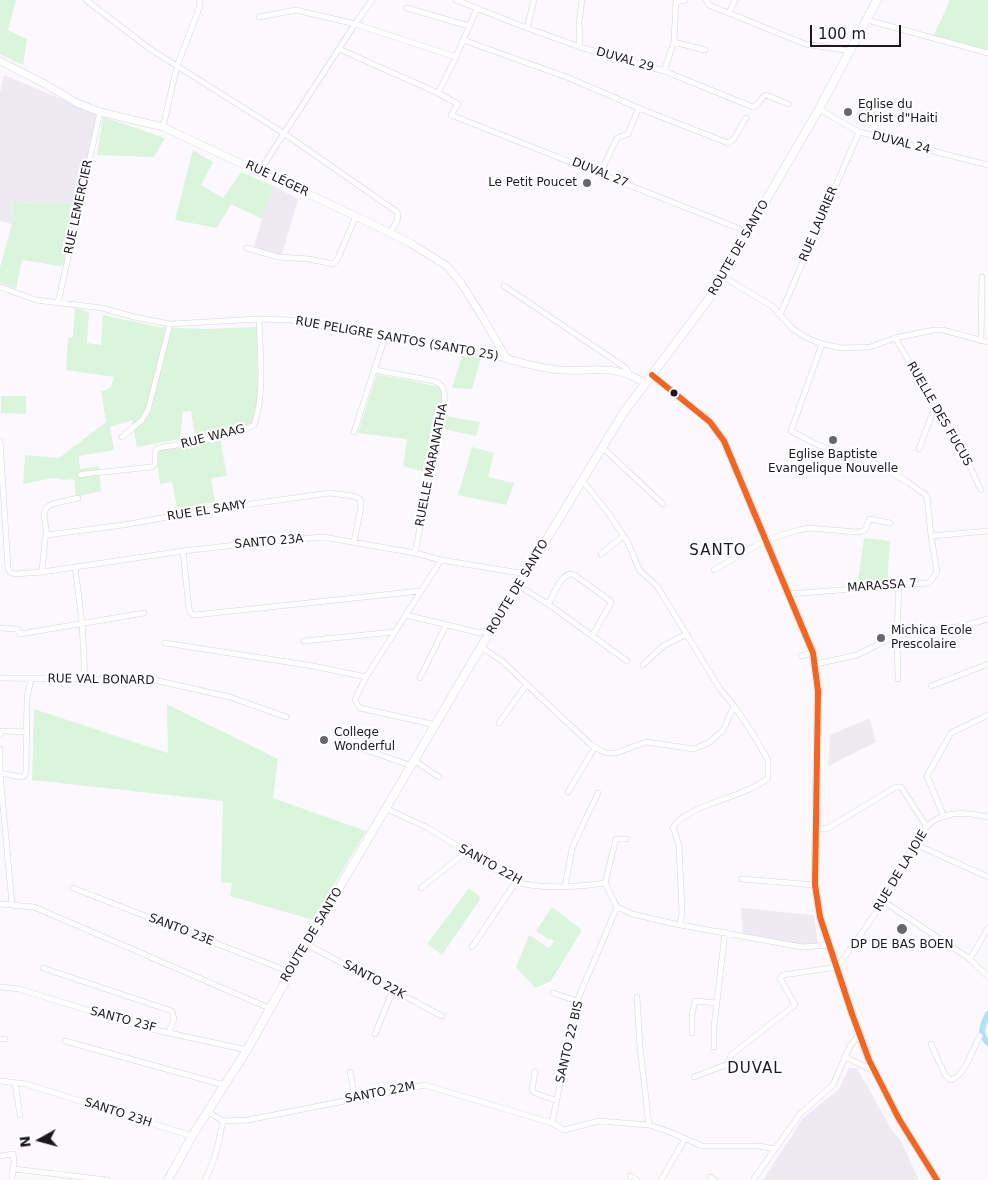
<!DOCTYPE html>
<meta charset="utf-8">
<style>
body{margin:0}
#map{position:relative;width:988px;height:1180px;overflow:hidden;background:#fbf9fd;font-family:"DejaVu Sans",sans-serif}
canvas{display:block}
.north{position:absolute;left:15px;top:1115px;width:50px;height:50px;-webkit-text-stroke:4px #fff;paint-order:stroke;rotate:263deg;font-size:14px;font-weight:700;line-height:20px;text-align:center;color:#1c1720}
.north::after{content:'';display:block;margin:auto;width:18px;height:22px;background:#1c1720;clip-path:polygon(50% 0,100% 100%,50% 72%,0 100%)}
.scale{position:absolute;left:810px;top:25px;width:91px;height:22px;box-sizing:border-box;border:2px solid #1c1720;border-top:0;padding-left:6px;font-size:15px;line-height:18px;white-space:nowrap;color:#1c1720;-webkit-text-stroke:4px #fff;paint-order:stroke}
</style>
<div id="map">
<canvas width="988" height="1180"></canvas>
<div class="north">N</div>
<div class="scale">100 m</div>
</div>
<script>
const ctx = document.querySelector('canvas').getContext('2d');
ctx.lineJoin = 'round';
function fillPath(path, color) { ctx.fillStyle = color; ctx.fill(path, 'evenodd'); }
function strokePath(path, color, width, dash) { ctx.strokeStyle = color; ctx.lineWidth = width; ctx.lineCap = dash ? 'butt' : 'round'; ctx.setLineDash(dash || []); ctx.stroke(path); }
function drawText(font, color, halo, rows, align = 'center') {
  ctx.font = font + ' "DejaVu Sans",sans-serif'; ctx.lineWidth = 4.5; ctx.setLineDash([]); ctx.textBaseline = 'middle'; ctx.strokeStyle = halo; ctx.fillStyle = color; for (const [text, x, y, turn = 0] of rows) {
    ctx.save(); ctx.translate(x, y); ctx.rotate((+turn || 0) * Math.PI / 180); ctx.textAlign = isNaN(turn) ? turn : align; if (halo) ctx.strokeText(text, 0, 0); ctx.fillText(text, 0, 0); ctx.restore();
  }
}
const built = new Path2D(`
 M4 75 97 114 78 204 13 202 12 224 0 221V93Z
 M274 186 298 199 282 255 254 248 265 208Z
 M870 718 876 742 828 766 830 735Z
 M741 908 814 915 818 944 802 945 743 935Z
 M849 1068H857L892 1130 901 1141 919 1180H763L803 1118 839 1089Z`);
const green = new Path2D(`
 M0 0H16L8 30 27 39 23 65 0 54Z
 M950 0H988V51L932 39Z
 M103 117 165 138 154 157 97 155Z
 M193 150 213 162 201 185 223 198 241 172 274 186 262 219 231 204 217 228 175 220Z
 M13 202 78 204 63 265 59 266 22 260 16 289 0 283V267L12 224Z
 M75 308 89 312 87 343 101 345 103 315 159 327 205 329 257 327 258 397 254 422 226 432 195 436 191 411 183 412 180 439 137 447 132 420 110 427 114 450 79 456 80 469 99 466 101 491 76 497 74 479 65 480 53 478 23 484 25 455 59 458 106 422 101 390 104 391 111 387 114 377 66 370 68 338 73 337Z
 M462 356 481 358 472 389 452 388Z
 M377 374 445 388 428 473 403 466 407 439 358 433Z
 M1 396H26V414L1 413Z
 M446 416 480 422 476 436 443 429Z
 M220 438 227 476 211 478 215 502 177 508 172 482 160 484 156 450Z
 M472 447 494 453 488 477 514 483 506 505 458 495Z
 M864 538 890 541 887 586 857 587Z
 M167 704 278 759 273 798 366 831 313 920 230 896 232 883 221 882 223 801 32 780 34 709 168 753Z
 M469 888 481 898 442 955 427 944Z
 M552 907 582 930 551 981 535 988 516 967 529 935 549 948 554 941 550 938 549 940 536 931Z`);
const canal = new Path2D(`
 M988 1014C983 1025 978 1033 988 1043`);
const street = new Path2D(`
 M86 0 150 49 285 134 397 212C400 219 394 226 390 233
 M456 0 527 28 580 47 664 71 753 107C760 105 760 97 766 95L788 104
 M706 0 709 5 805 44 850 51
 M676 2 685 0
 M407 8 469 26
 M477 8 456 57 438 93 458 104 451 115 748 232
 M729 13 735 0
 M259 17 296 10 355 24 456 57
 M867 20 988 53
 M527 28 534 0
 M463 40 569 78 641 109
 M674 42 705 50
 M580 47 579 23 582 0
 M339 49 438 93
 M664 71 674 42 676 0
 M819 109 859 132 988 165
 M163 127 177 66 200 6 199 0
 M259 172 355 24 372 0
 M600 174 617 138 628 134 638 110 641 109 728 143 733 140 746 118
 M247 248 278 257 309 259 333 264 337 260 356 216
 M722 276 772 306 793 329 807 338 822 344 842 348 870 347 895 338 934 330H943L988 342
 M504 286 626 368 629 374
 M0 287 36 300 102 308 134 317 170 324 259 319 291 320 507 359
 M58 303 100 112
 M780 315 859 132
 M895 338 963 452 981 490
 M981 341 982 277
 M822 344 791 431 818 445 878 465 909 483 927 496 931 536
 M375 370 434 381C445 385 445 393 444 404L415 553
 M354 432 385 337
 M122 437 142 420 148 410 170 324
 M0 441 8 568 10 572 15 574 42 572 183 551 263 542 323 537 415 553 441 560 526 574
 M603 448 663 504
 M919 449 935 406
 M80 475 84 474 152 467 155 464V451L158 448C190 442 225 441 254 425 265 395 260 351 259 319
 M583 481 609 514 627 541 640 571 657 586 720 689 734 706 753 734 768 760V778C744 798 689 804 673 827L679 845 682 913 680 925
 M47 535 44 515 46 508 52 504 78 498
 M183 551 189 609 191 613 195 615 420 591
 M601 554 623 536
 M75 567 82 622 85 679
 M714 570 766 540 799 530 809 528 857 532 864 531 870 519 890 523
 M42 572 45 539 47 535 123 525 201 511 329 493 353 496 360 499 361 507 354 542
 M519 586 548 604 627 661
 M789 594 929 583 937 572 931 536 988 531
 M548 604C554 595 561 572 573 574L609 600 611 603 592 636
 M406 615 480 633 490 628
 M0 628 17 629 20 634 144 613
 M304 641 394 632
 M165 643 313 666 366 677
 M481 647 502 661 590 744 600 750 607 753H616L646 742 694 749 710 742 723 730 734 706
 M801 656 813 653
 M816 664 857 655 897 635 964 626 988 619
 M643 665 663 646 687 634
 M0 678 154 680 230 697 286 717
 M420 678 446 625
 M898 679 897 635 899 584
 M931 686 988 664
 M499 723 527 684
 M436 725 360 708 357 704 355 699 366 677 441 560
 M0 734 2 731H5L27 732
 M0 749V773
 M366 750 412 766
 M415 761 439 777
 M568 792 595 747
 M387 809 428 828 516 882C544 890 577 887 605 883L617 907
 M944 817 927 776 951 733 988 715
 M816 830 828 828 896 787H901L927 827
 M915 844 988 877
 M742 879 815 885
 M605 883 616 839H626
 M565 887 572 848 598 793
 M73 888 290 972
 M421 888 466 852
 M883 901 970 959 988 928
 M0 904 34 907 269 1008
 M12 904 0 773 21 777 24 776 26 772 27 698 31 679
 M617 907 632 914 675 924 802 947 830 945
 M306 944 442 1016
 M472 947 516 882
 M970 959 988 977
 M43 968 172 1011 174 1019 169 1032
 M0 987 19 989 142 1027 247 1050
 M553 993 577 1001
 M637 997 640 1047 649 1125
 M692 1033V1016L695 1001 717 1003
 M375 1034 393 990
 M0 1039H5
 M65 1041 224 1085
 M931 1044 945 1075 950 1080C965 1077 972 1049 980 1036
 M714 1047V1027L725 932
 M845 1057 874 1071
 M350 1072 355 1098
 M535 1072 532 1090 535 1093 557 1101
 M694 1077 728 1064 731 1055 795 1005 780 978 783 975 837 967C855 943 872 919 888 894 900 874 914 835 932 822 949 810 969 813 988 817
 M0 1081 26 1084 192 1136
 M15 1083 20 1115
 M207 1111 223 1121 248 1120 425 1085 552 1123 564 1130 599 1121 649 1125 670 1132 702 1146H758L775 1149 801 1113 833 1085 850 1046 859 1035
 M552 1123 577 1001 617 907
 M0 1156 13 1154 14 1161 12 1180
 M14 1169 107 1180
 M630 1176 637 1180
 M710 1177 714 1180
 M205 1180C215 1161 219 1142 223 1121
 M661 1180 685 1139
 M753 1180 775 1149`);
const secondary = new Path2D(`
 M0 61 43 83 77 103 100 112 163 127 259 172 279 180 374 225 410 243 447 266 461 283 480 313 507 359C524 363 543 369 561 370 596 372 612 363 645 383
 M652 375 710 422 724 441 813 653 818 691 815 885 820 917 852 1014 869 1060 899 1119 937 1180`);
const primary = new Path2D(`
 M168 1180 192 1136 247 1050 306 944 481 647 624 412 708 300 819 109 877 0`);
const bus1 = new Path2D(`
 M652 375 710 422 724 441 813 653 818 691 815 885 820 917 852 1014 869 1060 899 1119 937 1180`);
const markers = [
 [848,112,5,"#6a666d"],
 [587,183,5,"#6a666d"],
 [674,393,4.5,"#1c1720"],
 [833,440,5,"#6a666d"],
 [881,638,5,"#6a666d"],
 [324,740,5,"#6a666d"],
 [902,929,6,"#6a666d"]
];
const streetNames = [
 ["DUVAL 29",625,60,16],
 ["DUVAL 24",901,143,14],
 ["DUVAL 27",600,173,22],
 ["RUE LÉGER",277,179,25],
 ["RUE LEMERCIER",79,207,-78],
 ["RUE LAURIER",819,224,-67],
 ["ROUTE DE SANTO",739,248,-60],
 ["RUE PELIGRE SANTOS (SANTO 25)",397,339,10],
 ["RUELLE DES FUCUS",939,414,60],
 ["RUE WAAG",213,437,-14],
 ["RUELLE MARANATHA",432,465,-79],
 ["RUE EL SAMY",207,511,-9],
 ["SANTO 23A",269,542,-5],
 ["MARASSA 7",882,586,-4],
 ["ROUTE DE SANTO",518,587,-59],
 ["RUE VAL BONARD",101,680,1],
 ["SANTO 22H",490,865,29],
 ["RUE DE LA JOIE",901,871,-59],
 ["SANTO 23E",181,930,21],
 ["ROUTE DE SANTO",312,935,-59],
 ["SANTO 22K",374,980,28],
 ["SANTO 23F",123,1020,15],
 ["SANTO 22 BIS",570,1042,-77],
 ["SANTO 22M",380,1093,-11],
 ["SANTO 23H",118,1113,18]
];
const poiNames = [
 ["Eglise du",858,105],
 ["Christ d\"Haiti",858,119],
 ["Le Petit Poucet",577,183,"right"],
 ["Eglise Baptiste",833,455,"center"],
 ["Evangelique Nouvelle",833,469,"center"],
 ["Michica Ecole",891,631],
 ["Prescolaire",891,645],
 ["College",334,733],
 ["Wonderful",334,747],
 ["DP DE BAS BOEN",902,945,"center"]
];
const quarterNames = [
 ["SANTO",718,551],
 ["DUVAL",755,1069]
];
fillPath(built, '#eeeaf3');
fillPath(green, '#dbf5dc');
strokePath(canal, '#afe0fc', 6);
strokePath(street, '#d8d5db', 6);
strokePath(secondary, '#d8d5db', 8);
strokePath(primary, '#d8d5db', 9);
strokePath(street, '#fefeff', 5);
strokePath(secondary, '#fefeff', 7);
strokePath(primary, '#fefeff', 8);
strokePath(bus1, '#f26522', 6);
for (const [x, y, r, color] of markers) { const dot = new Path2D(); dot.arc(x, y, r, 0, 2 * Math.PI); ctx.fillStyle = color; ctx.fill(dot); strokePath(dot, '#fff', 2); }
drawText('12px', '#1c1720', '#fff', streetNames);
drawText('12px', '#1c1720', '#fff', poiNames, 'left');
ctx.letterSpacing = '1px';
drawText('15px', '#1c1720', '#fff', quarterNames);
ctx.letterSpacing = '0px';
</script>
